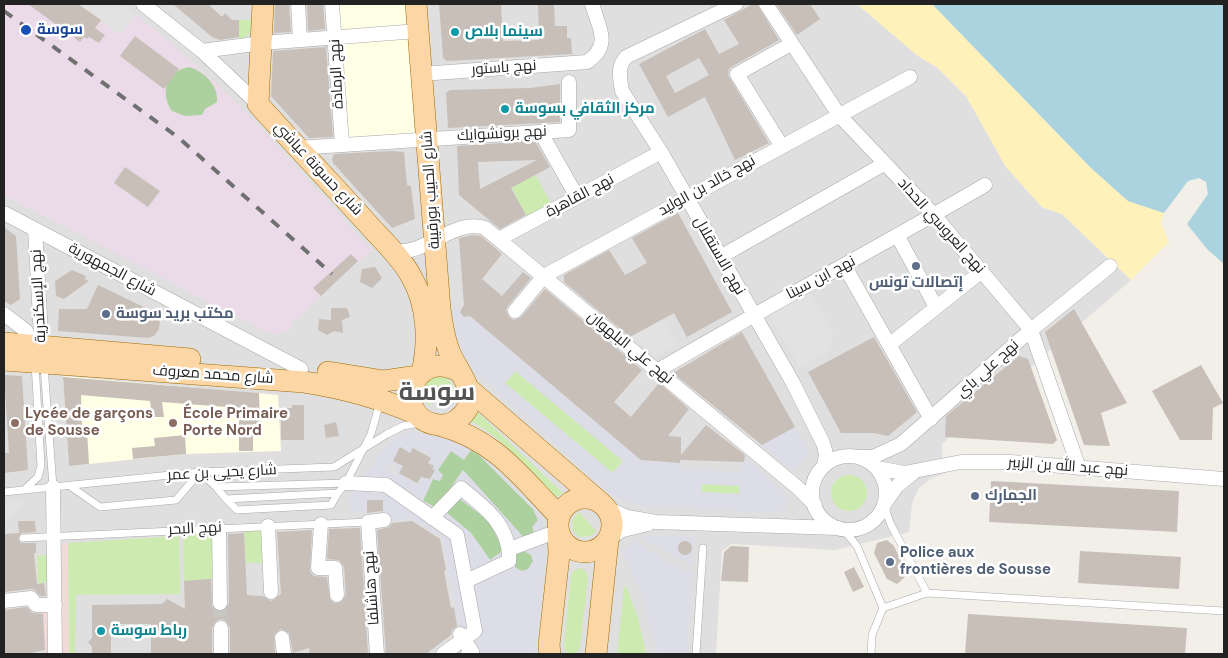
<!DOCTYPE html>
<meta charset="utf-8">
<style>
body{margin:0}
#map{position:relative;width:1228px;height:658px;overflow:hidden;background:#f2efe9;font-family:"DM Sans",sans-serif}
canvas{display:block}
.frame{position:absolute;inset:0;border:5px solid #222;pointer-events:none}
</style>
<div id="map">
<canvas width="1228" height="658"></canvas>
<div class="frame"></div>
</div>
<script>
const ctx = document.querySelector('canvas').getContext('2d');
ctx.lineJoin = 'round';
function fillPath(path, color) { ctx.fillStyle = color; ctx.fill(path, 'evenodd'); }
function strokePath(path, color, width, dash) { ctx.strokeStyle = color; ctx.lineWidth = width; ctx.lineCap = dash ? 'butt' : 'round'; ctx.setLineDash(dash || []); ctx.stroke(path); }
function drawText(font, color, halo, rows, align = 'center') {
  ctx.font = font + ' "DM Sans",Cairo,sans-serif'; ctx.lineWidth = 5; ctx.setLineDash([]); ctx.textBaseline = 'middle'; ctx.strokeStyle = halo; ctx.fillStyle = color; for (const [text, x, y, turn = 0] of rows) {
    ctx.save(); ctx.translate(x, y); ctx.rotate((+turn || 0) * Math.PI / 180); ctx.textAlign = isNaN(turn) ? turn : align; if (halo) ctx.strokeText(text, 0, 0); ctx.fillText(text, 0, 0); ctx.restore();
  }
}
const residential = new Path2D(`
 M4 4H857L918 56 936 67 966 96 1006 167 1042 207 1062 214 1131 280 942 444 943 474 930 479 918 489 912 504 909 532 835 550 731 544 722 551 716 654H4Z`);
const commercial = new Path2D(`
 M68 543 69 654H46L42 609 50 601 49 544Z`);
const industrial = new Path2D(`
 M4 4H78L120 35 136 14 215 82 276 144 371 250 292 323V328L277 335 262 330 4 195Z`);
const education = new Path2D(`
 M337 4H406L415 134 347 139Z
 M63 376 278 395 281 451 186 454 69 466Z`);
const grass = new Path2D(`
 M239 20H251V32L243 39H239Z
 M535 174 551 203 527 217 512 188Z
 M516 371 623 461 612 473 505 383Z
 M430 376C443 377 451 376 454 390L450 402 446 393 430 396V406C417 397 421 385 430 376Z
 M474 409 563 493 556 498C529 471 502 435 466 419Z
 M831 493a18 18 0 1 1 36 0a18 18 0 1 1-36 0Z
 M701 484 739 486V494L701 492Z
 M579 512 596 531 591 536 579 537 573 531 572 520Z
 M265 530 267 563H246L244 531Z
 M213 533 216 579 184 581 183 534Z
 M179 536 180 594 76 595 75 654H69L68 543Z
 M48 555 49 582 38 583 37 556Z
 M580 568 585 570 588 577 580 647 576 653 570 654 565 651 564 645 571 576 573 571Z
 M626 586 639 621 646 654H617L624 588Z`);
const forest = new Path2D(`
 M189 67C204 71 219 86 217 102L205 109 202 115 185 116 172 111C159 93 167 71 189 67Z
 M471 450 478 454 533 509 538 520 534 532 526 540 463 470 437 508 423 501 433 478 440 481 443 475 437 470 451 451Z
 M458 497 488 520 504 550 490 560 471 533 447 513Z
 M513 561a10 10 0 1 1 20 0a10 10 0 1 1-20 0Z`);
const sand = new Path2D(`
 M857 4H932L1091 168 1128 201 1164 213 1161 223 1169 242 1131 280 1062 214 1042 207 1006 167 966 96 937 67 918 56Z`);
const parking = new Path2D(`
 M78 4H121L136 14 121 35Z
 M810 293 833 332 828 352 800 368 769 316Z
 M664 319 677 345 655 357 630 337Z
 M25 502 4 524V503Z`);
const plaza = new Path2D(`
 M461 310 464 317 469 316 641 460 680 463V469L740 472V463L745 458 786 494 788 502 785 509 775 513 637 505 612 495 469 365 457 338 453 321 452 312ZM515 371 623 461 613 473 505 383ZM702 484 739 486V494L701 492Z
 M795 427 809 452 795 468 790 469 762 445Z
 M408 431 462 442 479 453 537 512 544 523 547 535 538 635 534 654H434L461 633 442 538 412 519 384 522 383 500H367V513H351L350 494 391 441ZM400 448 410 453 413 448 427 453 426 455 431 458 428 463 434 466 433 469 435 470 430 479 421 477 417 483 399 473 403 466 393 460ZM471 450 478 454 533 509 538 520 532 527 534 532 526 540 463 470 437 508 423 501 433 479 439 481 443 475 438 470 451 451 464 460ZM390 462 394 463 398 467 397 471 393 475 385 470 387 464ZM457 497 488 520 504 550 490 560 471 533 447 513ZM524 551 531 555 533 561 528 569 522 571 516 568 513 563 515 554Z
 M652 535 694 537 692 565 640 537ZM682 542H689L691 545 689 554H682L679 551V545Z
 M633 540 665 561 692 573 687 654H658L642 594 623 552Z`);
const water = new Path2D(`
 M932 4H1224V264L1207 249 1187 224 1208 194 1206 182 1199 178 1188 181 1164 213 1128 201 1091 168Z`);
const building = new Path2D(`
 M28 4H78L101 20 95 28 105 35 99 43 89 37 87 39 84 37 80 42Z
 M173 4H208L222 17 225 13 232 20H239V37L220 40 212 37Z
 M275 4H289L291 32 274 33Z
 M307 4H323L325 29 308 31Z
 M439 4H501L503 41 539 40 538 4H554L555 26H567V38H571L572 54 447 61 443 58Z
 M753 4H757L779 40 733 66 729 69 728 75 769 143 735 160 705 97 668 117 639 64 705 29 719 54 739 44 724 20ZM699 58 709 75 675 93 666 76Z
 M776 4H810L820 19 797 35Z
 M135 36 179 69 164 89 120 56Z
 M326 47 333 137 309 138 271 96 273 51Z
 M560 84V122L448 128 446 93 450 90 530 88Z
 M535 141 550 167 511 188 526 215 500 229 459 195 457 146ZM537 160 480 189 478 162Z
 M390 151 404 152 407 185 411 186 415 219 392 228 333 163 332 159 334 154Z
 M125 167 160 191 148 207 114 183Z
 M678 213 732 312 687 337 674 313 630 337 564 282V275L609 250 625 275 647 263 632 238Z
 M4 227 16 236 20 299 11 305 4 301Z
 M473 235 481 236 502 254 482 279 502 296 523 272 531 278 508 306 506 310 509 317 514 320 521 317 545 289 642 370 614 402 631 417 659 383 689 409 668 436 681 437V455L706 425 745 455 744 462 680 460V463L641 460 470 316 464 317 460 312 464 305 459 238Z
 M351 254 358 261 321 296 313 288Z
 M375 267 382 278 372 288 360 282 362 269Z
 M72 270 86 276 85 279 89 281 64 299 56 296 55 281Z
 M98 285 152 311 160 321 159 329 154 336 148 338 58 331 59 309H87Z
 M331 308H347L350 317 342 320 343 333 334 331 327 335 318 330 319 319 331 320Z
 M1074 309 1127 403 1101 413 1110 446 1084 445 1045 332Z
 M742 332 795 427 762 445 673 373Z
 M874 337 917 412 888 436 873 433H841L808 372Z
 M1019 356 1028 359 1057 440 1053 444 945 437 946 416Z
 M1201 365 1223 403 1213 408 1212 440H1180L1152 391Z
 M4 375 22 376 28 470 4 473V453H9Z
 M63 377 259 393 260 424H253V451H239V408L162 402 164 417H152L150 401 81 395 82 430H87L89 464 69 466Z
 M292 405H304V440H281V408H292Z
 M336 422 339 436 326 438 324 425Z
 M185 435 186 454 133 459 132 448 155 446 154 438Z
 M400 447 410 453 413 448 431 458 428 463 434 466 432 469 435 470 430 479 421 477 417 483 399 473 403 466 393 461Z
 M991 481 1179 491 1177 532 989 522Z
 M367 500H383V511L367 513Z
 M18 521H35L36 532 21 533 18 539 21 543H36V553H34L37 584 44 583 46 596H40L35 590 31 589 4 592V534L19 533Z
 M412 521 440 539 446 570 444 571 451 608 454 607 457 626 452 630 451 635 426 654H386L377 530 389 527 392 523Z
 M360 528 368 654H310L309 648 293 653 289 633 281 629 274 635 275 654H230V628L226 621 221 619 216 621 212 628V654H151V624H111V654H92V647L88 642 92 638V605L162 604 167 599 185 609 184 581 211 579 212 607 220 612 225 610 229 603 228 534 244 533 247 595 263 596 271 601 281 594 277 532 312 530 310 572 314 576 327 577 330 599 334 603 341 602 346 595 344 567 339 560 327 559 329 529Z
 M887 540 894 546 906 572 904 578 897 584 887 579 874 553 877 543Z
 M678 548a7 7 0 1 1 14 0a7 7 0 1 1-14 0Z
 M731 546 749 547 748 582 721 581 724 552Z
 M1080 551 1181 557 1179 589 1078 583Z
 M854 567 864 587 853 592 844 572Z
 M27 607 32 613 43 614 45 650 25 654H4V610Z
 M968 614 1187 628 1185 654H965Z`);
const streetTunnel = new Path2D(`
 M220 603 221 628`);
const lane = new Path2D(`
 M44 366 53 487
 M70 486 100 507 176 500 200 472 216 487 346 483 371 434 380 402
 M216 487 226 499 338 493 346 483
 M25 489 38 477 41 466 35 363
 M4 492 200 472 334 467 387 434 403 426 420 423
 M226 499 237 510 331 505 338 493
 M884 506 891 525 927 593
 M843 529 857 546 883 608
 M23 538 368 522
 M696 654 703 548
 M871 654 872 635 883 608 927 593 1224 611`);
const street = new Path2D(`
 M143 4 202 51 258 104
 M298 4 300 40
 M332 4 342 144
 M736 4 626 57C617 67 620 78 622 91L661 152 793 383 823 443 826 454 824 466
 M766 4 839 115 934 215 1031 330 1079 468
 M202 51 262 43 418 31
 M421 74 587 62C612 45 599 28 592 4
 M541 133 577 197
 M781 145 737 74 791 44
 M297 148 569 130V82
 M4 213 301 369
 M35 229 42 353
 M897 235 936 307
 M499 239 661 152
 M391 250C423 259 453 217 485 228L797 487 815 505
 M720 257 884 164
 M844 265 931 419
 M515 311 544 276 910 77
 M4 314 26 331 33 352
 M889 345 982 271
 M657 371C765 307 876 249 985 185
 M812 493a37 37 0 1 1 74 0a37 37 0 1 1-74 0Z
 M860 457H873L901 444 1031 330 1110 266
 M877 468 904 473 961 462H1011L1224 479
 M346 483 386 485 457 535 475 631 443 654
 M53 487 55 654
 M885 503 897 486 913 473
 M606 508 627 517 656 522 838 528
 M432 518 461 488C485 507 511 527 509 561L466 581
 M321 524 318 568H335L337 595
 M268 526 271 592
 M219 528 220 603
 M609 538 623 530 648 524
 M510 549 547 535
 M4 601 31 598 36 605H55
 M221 628V654
 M460 634 472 652 468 654
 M282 638 284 654
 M377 654 368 522 384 520`);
const primary = new Path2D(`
 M263 4 258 104C294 144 331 183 367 223 382 240 400 256 411 276 428 305 429 341 422 373
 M416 4 440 309C442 324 444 339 450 353 459 375 485 398 458 419 451 425 442 426 433 424 391 413 414 346 460 372
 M4 343 190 359
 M4 360 304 382C344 388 380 398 417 414
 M328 372 384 381 418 376
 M470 390 601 503
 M439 425C496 440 520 476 559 516
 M558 525a27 27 0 1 1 54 0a27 27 0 1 1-54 0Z
 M550 654 549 645 559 555 558 531
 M596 654 608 540`);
const rail = new Path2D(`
 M4 11 179 138 332 274`);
const markers = [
 [26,30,6,"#1a4fb4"],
 [455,32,5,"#0f9aa8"],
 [505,109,5,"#0f9aa8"],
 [916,266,5,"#5c6f8a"],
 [106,314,5,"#5c6f8a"],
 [15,423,5,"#8d6e63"],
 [173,423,5,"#8d6e63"],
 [975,496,5,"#5c6f8a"],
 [890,562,5,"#5c6f8a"],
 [101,631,5,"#0f9aa8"]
];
const transitNames = [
 ["سوسة",37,30]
];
const cultureNames = [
 ["سينما بلاص",465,32],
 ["مركز الثقافي بسوسة",515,109],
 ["رباط سوسة",111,631]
];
const streetNames = [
 ["نهج باستور",504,68,-4],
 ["نهج الرمادة",337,74,-93],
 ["نهج برونشوايك",502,134,-3],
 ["شارع حسونة عياشي",318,169,47],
 ["نهج خالد بن الوليد",707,186,-29],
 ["شارع الحبيب بورقيبة",431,190,-94],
 ["نهج القاهرة",580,196,-28],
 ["نهج العروسي الحداد",941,226,48],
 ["نهج الاستقلال",719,256,60],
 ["شارع الجمهورية",112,270,28],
 ["نهج ابن سينا",821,278,-28],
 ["نهج الإسكندرية",39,296,-93],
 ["نهج علي البلهوان",630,348,39],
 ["نهج علي باي",988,369,-42],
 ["شارع محمد معروف",213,375,4],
 ["نهج عبد الله بن الزبير",1068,467,4],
 ["شارع يحيى بن عمر",222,473,-3],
 ["نهج البحر",195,529,-3],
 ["نهج هاشلفا",372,588,-94]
];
const serviceNames = [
 ["إتصالات تونس",916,283,"center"],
 ["مكتب بريد سوسة",116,314],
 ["الجمارك",985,496],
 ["Police aux",900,553],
 ["frontières de Sousse",900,570]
];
const educationNames = [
 ["Lycée de garçons",25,414],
 ["de Sousse",25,431],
 ["École Primaire",183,414],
 ["Porte Nord",183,431]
];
const townNames = [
 ["سوسة",437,393]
];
fillPath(residential, '#e0dfdf');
fillPath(commercial, '#f2dad9');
fillPath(industrial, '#ebdbe8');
fillPath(education, '#ffffe5');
fillPath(grass, '#cdebb0');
fillPath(forest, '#add19e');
fillPath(sand, '#fff1ba');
fillPath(parking, '#e2e2e2');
fillPath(plaza, '#dddde8');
fillPath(water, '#aad3df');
fillPath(building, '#c7bfb8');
strokePath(streetTunnel, '#c8c6c1', 14, [14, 7]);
strokePath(lane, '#a9a9a9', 8);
strokePath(street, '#a9a9a9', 15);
strokePath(primary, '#a06b00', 22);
strokePath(lane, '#fff', 7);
strokePath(street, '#fff', 14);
strokePath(primary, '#fcd6a4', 21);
strokePath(rail, '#707070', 4, [10, 10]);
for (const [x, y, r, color] of markers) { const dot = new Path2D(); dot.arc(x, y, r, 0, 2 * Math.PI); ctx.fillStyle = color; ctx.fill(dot); strokePath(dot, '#fff', 2); }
drawText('bold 15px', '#164399', '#fff', transitNames, 'left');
drawText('bold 15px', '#0d838f', '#fff', cultureNames, 'left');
drawText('15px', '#222', '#fff', streetNames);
drawText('bold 15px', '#4e5e75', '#fff', serviceNames, 'left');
drawText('bold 15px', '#785e54', '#fff', educationNames, 'left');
drawText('bold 25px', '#555', '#fff', townNames);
</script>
